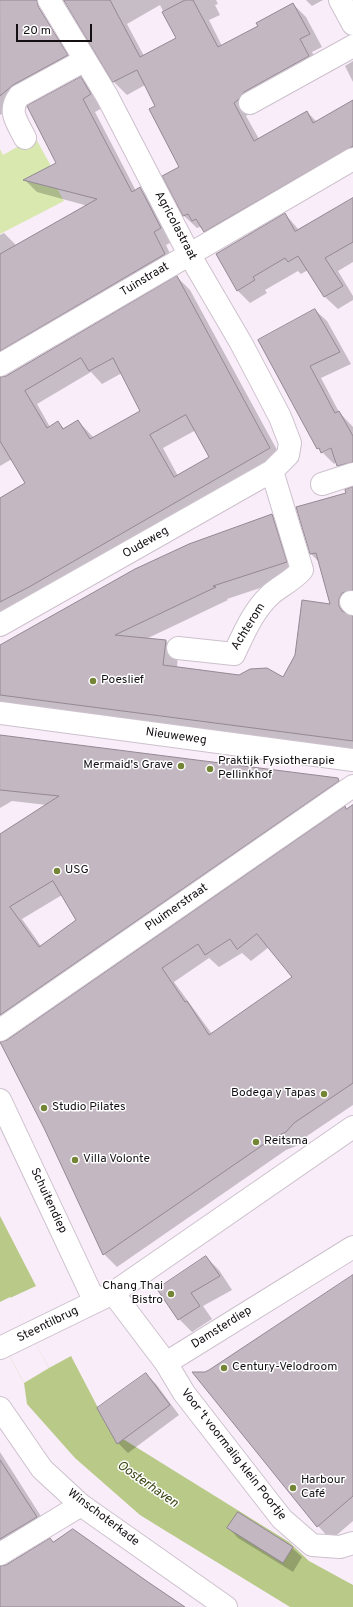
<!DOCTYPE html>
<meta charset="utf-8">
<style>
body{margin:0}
#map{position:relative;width:353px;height:1607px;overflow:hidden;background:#f9edf9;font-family:Overpass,sans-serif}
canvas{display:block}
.scale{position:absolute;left:16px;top:24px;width:76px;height:18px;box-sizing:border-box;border:2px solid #130f13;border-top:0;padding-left:5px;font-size:12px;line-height:14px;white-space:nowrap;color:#130f13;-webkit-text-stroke:3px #fff;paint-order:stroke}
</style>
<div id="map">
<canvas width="353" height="1607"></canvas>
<div class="scale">20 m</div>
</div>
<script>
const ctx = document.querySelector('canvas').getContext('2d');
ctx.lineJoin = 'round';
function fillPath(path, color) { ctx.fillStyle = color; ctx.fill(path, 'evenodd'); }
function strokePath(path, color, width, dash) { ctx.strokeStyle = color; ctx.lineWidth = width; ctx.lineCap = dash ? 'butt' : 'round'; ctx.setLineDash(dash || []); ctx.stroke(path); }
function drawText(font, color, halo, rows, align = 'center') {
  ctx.font = font + ' Overpass,sans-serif'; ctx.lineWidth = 3; ctx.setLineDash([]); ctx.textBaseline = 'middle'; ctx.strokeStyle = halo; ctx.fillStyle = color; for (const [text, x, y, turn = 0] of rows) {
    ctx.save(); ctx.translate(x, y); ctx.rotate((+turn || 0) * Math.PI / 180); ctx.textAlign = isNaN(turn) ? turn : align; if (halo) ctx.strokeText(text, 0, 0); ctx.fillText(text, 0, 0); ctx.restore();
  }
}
const green = new Path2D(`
 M35 137 51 166 40 171 39 176 54 183 64 201 0 234V149L3 155Z`);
const water = new Path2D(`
 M0 1216 36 1286 10 1298 49 1368 71 1356 107 1425 123 1439 289 1542 309 1561 353 1585V1607H290L161 1528 140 1515 75 1458 27 1404 24 1383 0 1339Z`);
const pier = new Path2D(`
 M10 1297 49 1368 24 1383 0 1339V1302Z`);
const shadow = new Path2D(`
 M0 0H32L75 70 0 115Z
 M65 0H216L218 4 215 5 220 15 209 20 222 46 259 27 293 4 306 17 322 47 312 52 321 69 246 116 259 139 307 112 317 122 353 101V165L217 244 200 227 197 228 184 216 164 176 180 168 156 107 145 85 127 95 114 82ZM160 5 177 38 144 56 127 24Z
 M306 0H323L312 6Z
 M353 61V82L345 66Z
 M80 78 94 91 104 107 95 112 136 191 140 189 153 202 174 241 166 245 177 268 0 371V235L4 233 17 246 88 206 37 192 25 180 58 164Z
 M353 199V262L338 271 353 296V300L338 309 325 297 308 270 301 274 298 271 265 290 267 293 250 303 237 290 285 214 299 230Z
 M177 277 190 290 283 461 0 623V498L26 483 12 459 0 466V406L14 372ZM91 372 102 384 122 373 141 411 94 438 78 421 64 429 58 422 50 427 37 404ZM196 430 211 457 178 476 163 448Z
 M315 310 327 321 351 364 321 378 339 412 353 427V476L349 477 336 462 334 464 318 448 259 340ZM335 446 323 453V451Z
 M353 488V573L319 562 311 554 297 508 347 494Z
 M272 515 285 528 299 575 227 599 228 600 146 639 166 641 178 654 177 668 239 676 283 679 339 606 347 615 353 617V752L0 706V646Z
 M0 736 337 779 350 792 0 1032V834L47 805 12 801 0 808ZM62 895 77 921 41 946 22 919Z
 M353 806V1105L307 1136 299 1145 286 1150 117 1267 104 1254 8 1041 345 808 347 810ZM269 947 293 977 212 1034 174 982 209 958 219 967 242 953 251 961Z
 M206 1257 219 1270 232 1290 203 1306 212 1319 192 1332 179 1319Z
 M353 1276V1521L331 1540 318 1526 205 1373Z
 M146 1374 156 1384 179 1415 128 1453 118 1443Z
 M0 1452 51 1532 3 1562 2 1567 54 1543 73 1530 184 1607H0Z
 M229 1528 292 1548 302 1557 293 1572 238 1538Z`);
const building = new Path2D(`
 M0 0H37L38 6 68 55 13 85 0 96Z
 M64 0H110L140 57 176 38 162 12 185 0H193L218 47 258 26 256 23 293 3 310 34 300 39 309 56 244 92 238 100 234 103 254 141 307 111 313 123 353 100V146L204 232 196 219 192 221 188 214 183 216 162 176 179 167 149 109 155 106 137 70 113 82Z
 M81 77 91 94 83 99 132 192 140 187 161 228 154 232 165 254 0 351V254L97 199 23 180 56 163 27 106Z
 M353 198V242L325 258 343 286 324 297 298 256 288 262 285 258 253 277 255 280 237 291 216 254 285 213 295 231Z
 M177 276 270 448 29 587 0 602V498L25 483 0 441V377L6 376ZM81 358 89 371 113 358 140 411 90 439 78 420 63 429 58 421 47 428 25 391ZM186 415 209 457 174 477 150 435Z
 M315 309 340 352 310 366 335 413 339 411 353 436V462L337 466 331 448 321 453 319 448 317 449 258 340Z
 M353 487V590L342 593 339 599V606L342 611 353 616V741L0 695V645L135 569 189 544 272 514 287 562 213 586 216 587 115 635 166 640 163 665 239 675 250 669 267 668 283 677 295 655 302 600 330 604 316 553 310 554 296 507 346 493 345 490Z
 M0 735 338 778 339 781 0 1015V834L59 796 0 790ZM53 881 76 920 39 947 10 907Z
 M353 805V1083L294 1123 286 1132 273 1138 103 1255 44 1128 0 1042 7 1040 345 806 346 809ZM257 934 292 977 209 1035 187 1001 185 1002 162 968 198 944 205 955 230 939 237 949Z
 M206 1256 220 1276 191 1293 200 1306 178 1320 157 1289Z
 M353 1275V1496L317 1527 192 1372H205L209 1370Z
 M146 1373 170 1405 117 1444 97 1408Z
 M0 1460 37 1517 0 1539Z
 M238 1512 293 1547 283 1563 227 1528Z
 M73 1529 148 1582 185 1607H0V1566L6 1565 50 1538 53 1542Z`);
const minor = new Path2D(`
 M340 0 353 24
 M250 103 353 46
 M25 138C18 123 7 112 19 96L85 60
 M0 365 353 159
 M322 484 353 474
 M351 602 353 604
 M0 625 272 471 288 455 290 443 280 417 241 343 189 254 107 96 49 0
 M178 648 234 654C244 633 253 611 270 595 280 586 291 582 302 570L272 471
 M0 713 353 760
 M0 1030 353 786
 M0 1100 95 1302
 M113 1293 166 1363 184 1393 282 1519 312 1545 340 1547 353 1543
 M0 1348 113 1293 353 1127
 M166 1363 353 1247
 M0 1408 42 1469 81 1505 226 1607
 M0 1554 81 1505`);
const markers = [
 [93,681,4,"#748636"],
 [181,766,4,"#748636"],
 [210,769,4,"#748636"],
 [57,871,4,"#748636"],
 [324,1094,4,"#748636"],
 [44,1108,4,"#748636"],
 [256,1142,4,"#748636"],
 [75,1160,4,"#748636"],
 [171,1294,4,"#748636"],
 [224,1368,4,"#748636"],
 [293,1488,4,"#748636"]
];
const streetNames = [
 ["Agricolastraat",175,226,62],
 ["Tuinstraat",145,280,-31],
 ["Oudeweg",146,543,-30],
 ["Achterom",249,627,-58],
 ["Nieuweweg",176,737,8],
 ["Pluimerstraat",177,908,-35],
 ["Schuitendiep",48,1201,65],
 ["Steentilbrug",48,1325,-26],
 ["Damsterdiep",222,1328,-32],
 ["Voor 't voormalig klein Poortje",233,1455,52],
 ["Winschoterkade",103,1518,37]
];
const poiNames = [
 ["Poeslief",101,681],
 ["Praktijk Fysiotherapie",218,762],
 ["Pellinkhof",218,776],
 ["Mermaid's Grave",173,766,"right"],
 ["USG",65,871],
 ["Bodega y Tapas",316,1094,"right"],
 ["Studio Pilates",52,1108],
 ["Reitsma",264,1142],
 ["Villa Volonte",83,1160],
 ["Chang Thai",163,1287,"right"],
 ["Bistro",163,1301,"right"],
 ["Century-Velodroom",232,1368],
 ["Harbour",301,1481],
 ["Café",301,1495]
];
const waterNames = [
 ["Oosterhaven",147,1485,35]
];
fillPath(green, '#d8e8ae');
fillPath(water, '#b8c988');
fillPath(pier, '#f9edf9');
fillPath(shadow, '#0003');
fillPath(building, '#c3b7c2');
strokePath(building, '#938893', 1);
strokePath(minor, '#ccc1cc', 24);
strokePath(minor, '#fff', 22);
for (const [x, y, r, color] of markers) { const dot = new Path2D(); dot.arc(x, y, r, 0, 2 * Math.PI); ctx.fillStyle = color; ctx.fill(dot); strokePath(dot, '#fff', 1.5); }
drawText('12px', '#130f13', '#fff', streetNames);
drawText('12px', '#130f13', '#fff', poiNames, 'left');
drawText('italic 13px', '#3c4716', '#fff', waterNames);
</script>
